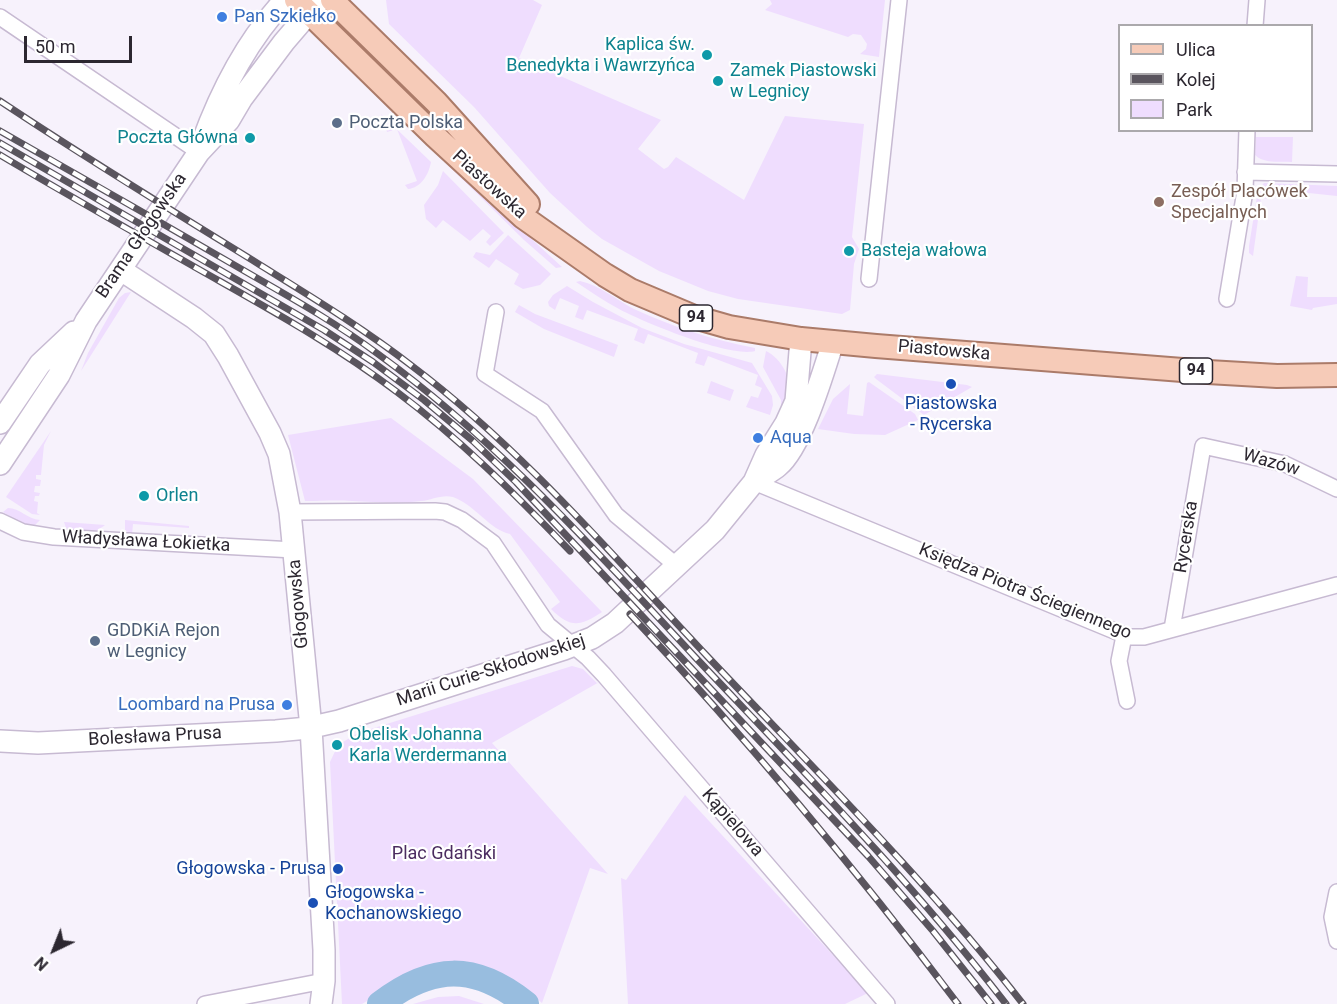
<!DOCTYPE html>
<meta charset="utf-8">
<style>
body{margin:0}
#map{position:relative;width:1337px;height:1004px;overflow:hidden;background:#f7f2fc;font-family:Roboto,sans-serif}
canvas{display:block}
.legend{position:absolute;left:1118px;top:24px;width:195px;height:108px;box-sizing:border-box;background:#fff;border:2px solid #aba9ac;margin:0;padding:8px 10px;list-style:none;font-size:18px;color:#2c2730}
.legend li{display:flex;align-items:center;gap:12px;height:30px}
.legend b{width:30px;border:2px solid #aba9ac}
.north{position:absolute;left:24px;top:920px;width:60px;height:60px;-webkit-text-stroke:4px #fff;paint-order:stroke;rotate:223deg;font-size:16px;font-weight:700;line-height:24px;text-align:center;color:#2c2730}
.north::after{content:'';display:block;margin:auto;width:21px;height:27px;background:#2c2730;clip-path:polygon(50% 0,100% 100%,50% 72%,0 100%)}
.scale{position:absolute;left:24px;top:36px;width:108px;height:27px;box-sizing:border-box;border:3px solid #2c2730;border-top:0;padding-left:8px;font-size:18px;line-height:21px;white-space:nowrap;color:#2c2730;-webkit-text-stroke:4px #fff;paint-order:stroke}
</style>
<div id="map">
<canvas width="1337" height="1004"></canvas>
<ul class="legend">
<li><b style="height:8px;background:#f6cbb8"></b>Ulica</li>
<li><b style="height:8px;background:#5a555e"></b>Kolej</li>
<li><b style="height:16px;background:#efddfe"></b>Park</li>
</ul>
<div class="north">N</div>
<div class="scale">50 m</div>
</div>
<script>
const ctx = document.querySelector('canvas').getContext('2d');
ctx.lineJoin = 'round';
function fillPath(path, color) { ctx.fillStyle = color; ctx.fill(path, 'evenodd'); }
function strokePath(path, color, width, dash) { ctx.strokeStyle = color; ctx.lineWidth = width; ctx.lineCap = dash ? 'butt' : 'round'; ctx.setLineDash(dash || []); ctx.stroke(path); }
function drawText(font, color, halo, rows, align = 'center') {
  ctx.font = font + ' Roboto,sans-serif'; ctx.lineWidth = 4.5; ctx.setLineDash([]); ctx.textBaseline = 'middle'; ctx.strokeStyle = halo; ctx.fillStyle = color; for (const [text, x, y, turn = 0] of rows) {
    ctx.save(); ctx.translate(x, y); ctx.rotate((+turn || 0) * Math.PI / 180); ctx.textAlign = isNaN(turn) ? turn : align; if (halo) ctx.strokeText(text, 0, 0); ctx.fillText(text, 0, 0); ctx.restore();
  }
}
const green = new Path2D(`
 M386 0H533L542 5 519 58 661 120 638 149 664 169 668 167 676 157 744 200 785 116 864 124 852 237 859 249 854 264 850 310 842 314 738 299 708 291 659 271 602 239 587 227 550 193 474 107 389 24Z
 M770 0H885L879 57 860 54 866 49 867 44 861 35 853 34 848 37 765 10 772 4Z
 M381 114 431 162C429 174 421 188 408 189L405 185 417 181 397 129 387 132Z
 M1256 137H1293L1292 162C1280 161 1264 164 1255 155Z
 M449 163 562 267 556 268 524 240 447 164Z
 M443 171 504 233 490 246 486 242 491 236 483 229 470 241 443 220 436 228 426 219 424 205 438 185Z
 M1264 183 1337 186V196L1271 189 1269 199 1261 198 1253 256 1249 253V246L1258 190Z
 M508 235 551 274 540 285 523 289 514 284 519 274 496 259 489 268 473 257 476 252 490 255Z
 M1296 276 1308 277 1307 297H1337V304L1313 308 1312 310 1290 306Z
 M580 281C599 285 617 300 634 309 673 327 713 340 755 348V351C730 358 643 322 619 309 604 301 590 291 576 282Z
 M567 286 593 302 642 328 684 344 752 363 772 396 773 405 770 415 746 407 751 396 758 398 762 388 755 385 758 375 708 356 704 366 695 363 698 353 648 334 644 344 634 340 638 329 587 310 583 320 575 317 579 306 560 298 555 310 549 306 548 302 553 295Z
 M131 292 81 371 88 353 119 298 125 293Z
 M519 305 535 314 618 345 614 357 544 329 515 312Z
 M766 351C781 358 794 380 788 397 786 401 783 406 781 410V400L763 367Z
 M877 374 967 385 972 387 924 415 876 379 874 377Z
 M711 381 734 390 730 401 707 393Z
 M869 382 915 414 918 420 885 435 854 434 818 429 833 399 850 384 847 414 863 416 867 383Z
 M391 418 473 479 602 612C580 627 570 628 551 609L560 602 510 534C490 530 475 505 453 497 442 494 432 500 421 501 398 504 375 502 352 501 336 500 321 501 305 501L288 435Z
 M51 431 44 445 41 475H36V479L41 480 40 486H35L34 492 40 493 39 496H35L34 501 38 502 37 513 40 515 32 514 6 497Z
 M8 508C20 508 27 519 40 520L34 526H26L3 512Z
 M125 520 189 526V528L133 524 132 535 125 530Z
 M64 522 105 525C95 534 77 535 66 528Z
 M572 666 583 669 597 683 601 681 492 743 608 874 590 868 542 1003 525 989 495 971 469 964 450 963 426 966 362 1004H342L330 762 338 745 358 733Z
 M685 795 868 993 845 1004H628L621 878 626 880Z
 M459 996 484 1004H413L438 997Z`);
const river = new Path2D(`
 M380 1004C432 964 475 963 526 1004`);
const street = new Path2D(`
 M0 17 199 152
 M1255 26 1257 0
 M1245 172 1337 174
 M869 279 899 0
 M1227 299 1245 191 1247 130
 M496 312 485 374 542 411 616 515 677 566
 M754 482 1129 637H1144L1337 585
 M290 512 435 511 445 512 462 520 493 543 548 625 588 658 604 675 887 1004
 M0 521 23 532 54 537 294 550
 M1172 629 1203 446 1285 464 1337 489
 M1124 636 1119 661 1127 701
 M1337 892 1332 917 1337 941
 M205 1004 324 981`);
const secondary = new Path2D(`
 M202 143C221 91 247 40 285 0
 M121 270 194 318 214 334 228 356 270 433 279 454 290 512 311 728 324 950V981L321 1004
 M0 423 40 364 74 332
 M0 464 59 375 86 321 199 152 229 120 242 98 284 42 320 0
 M755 482C762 476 771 472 778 466 802 446 823 373 833 342
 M0 741 38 743 276 731 308 728 339 721 564 649 592 638 615 623 715 530 754 482 766 455 786 423 796 401 801 339`);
const primary = new Path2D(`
 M296 0 435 136 523 217 605 275 630 290 694 317 729 327 801 339 876 346 1208 372 1277 376 1337 375
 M332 0 436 102 528 204`);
const rail = new Path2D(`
 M0 101C84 157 171 210 257 263 310 296 363 328 412 366 522 449 613 556 707 656 815 770 927 881 1023 1004
 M0 131C76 174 153 218 229 262 279 291 331 319 378 354 497 440 595 550 695 657 802 770 911 881 1006 1004
 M0 143 324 330 373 362 424 400 473 441 516 482 868 856 933 931 991 1004
 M0 155C66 194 133 232 200 270 267 308 335 345 397 392 460 439 515 494 570 551
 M630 614C746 738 856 869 958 1004`);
const markers = [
 [222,17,6,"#3f7fe0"],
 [707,55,6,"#0f9aa8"],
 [718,81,6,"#0f9aa8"],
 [337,123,6,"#5c6f8a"],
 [250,138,6,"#0f9aa8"],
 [1159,202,6,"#8d6e63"],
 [849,251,6,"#0f9aa8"],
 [951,384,6,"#1a4fb4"],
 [758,438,6,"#3f7fe0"],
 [144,496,6,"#0f9aa8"],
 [95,641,6,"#5c6f8a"],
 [287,705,6,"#3f7fe0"],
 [337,745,6,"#0f9aa8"],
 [338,869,6,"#1a4fb4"],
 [313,903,6,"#1a4fb4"]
];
const shields = [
 [696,318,33],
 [1196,371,33]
];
const shieldNames = [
 ["94",696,318],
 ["94",1196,371]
];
const shopNames = [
 ["Pan Szkiełko",234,17],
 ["Aqua",770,438],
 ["Loombard na Prusa",275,705,"right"]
];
const cultureNames = [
 ["Kaplica św.",695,45,"right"],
 ["Benedykta i Wawrzyńca",695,66,"right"],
 ["Zamek Piastowski",730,71],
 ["w Legnicy",730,92],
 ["Poczta Główna",238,138,"right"],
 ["Basteja wałowa",861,251],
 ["Orlen",156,496],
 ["Obelisk Johanna",349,735],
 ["Karla Werdermanna",349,756]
];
const serviceNames = [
 ["Poczta Polska",349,123],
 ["GDDKiA Rejon",107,631],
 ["w Legnicy",107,652]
];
const streetNames = [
 ["Piastowska",489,185,42],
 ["Brama Głogowska",142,236,-56],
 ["Piastowska",944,351,5],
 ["Wazów",1271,463,16],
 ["Rycerska",1187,537,-81],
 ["Władysława Łokietka",146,542,3],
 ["Księdza Piotra Ściegiennego",1025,592,22],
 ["Głogowska",299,604,-95],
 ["Marii Curie-Skłodowskiej",491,671,-18],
 ["Bolesława Prusa",155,737,-3],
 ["Kąpielowa",732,823,49]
];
const educationNames = [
 ["Zespół Placówek",1171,192],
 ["Specjalnych",1171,213]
];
const transitNames = [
 ["Piastowska",951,404],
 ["- Rycerska",951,425],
 ["Głogowska - Prusa",326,869,"right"],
 ["Głogowska -",325,893,"left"],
 ["Kochanowskiego",325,914,"left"]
];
const parkNames = [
 ["Plac Gdański",444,854]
];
fillPath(green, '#efddfe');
strokePath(river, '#98bddf', 26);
strokePath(street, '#c7bad2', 18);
strokePath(secondary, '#c7bad2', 24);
strokePath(primary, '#ab7b69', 26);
strokePath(street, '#fff', 15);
strokePath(secondary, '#fff', 21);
strokePath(primary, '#f6cbb8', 22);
strokePath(rail, '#5a555e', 7);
strokePath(rail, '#fff', 4.5, [14]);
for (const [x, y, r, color] of markers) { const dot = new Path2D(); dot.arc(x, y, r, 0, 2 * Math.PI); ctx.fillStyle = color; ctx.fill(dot); strokePath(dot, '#fff', 2); }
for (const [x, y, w] of shields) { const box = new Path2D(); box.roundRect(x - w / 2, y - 13, w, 26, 4.5); ctx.fillStyle = '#fff'; ctx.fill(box); strokePath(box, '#2c2730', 1.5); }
drawText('bold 16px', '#2c2730', null, shieldNames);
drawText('18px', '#366cbe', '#fff', shopNames, 'left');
drawText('18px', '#0d838f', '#fff', cultureNames, 'left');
drawText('18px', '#4e5e75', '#fff', serviceNames, 'left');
drawText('18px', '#2c2730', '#fff', streetNames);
drawText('18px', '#785e54', '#fff', educationNames, 'left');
drawText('18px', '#164399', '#fff', transitNames);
drawText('18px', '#4b2c60', '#fff', parkNames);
</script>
